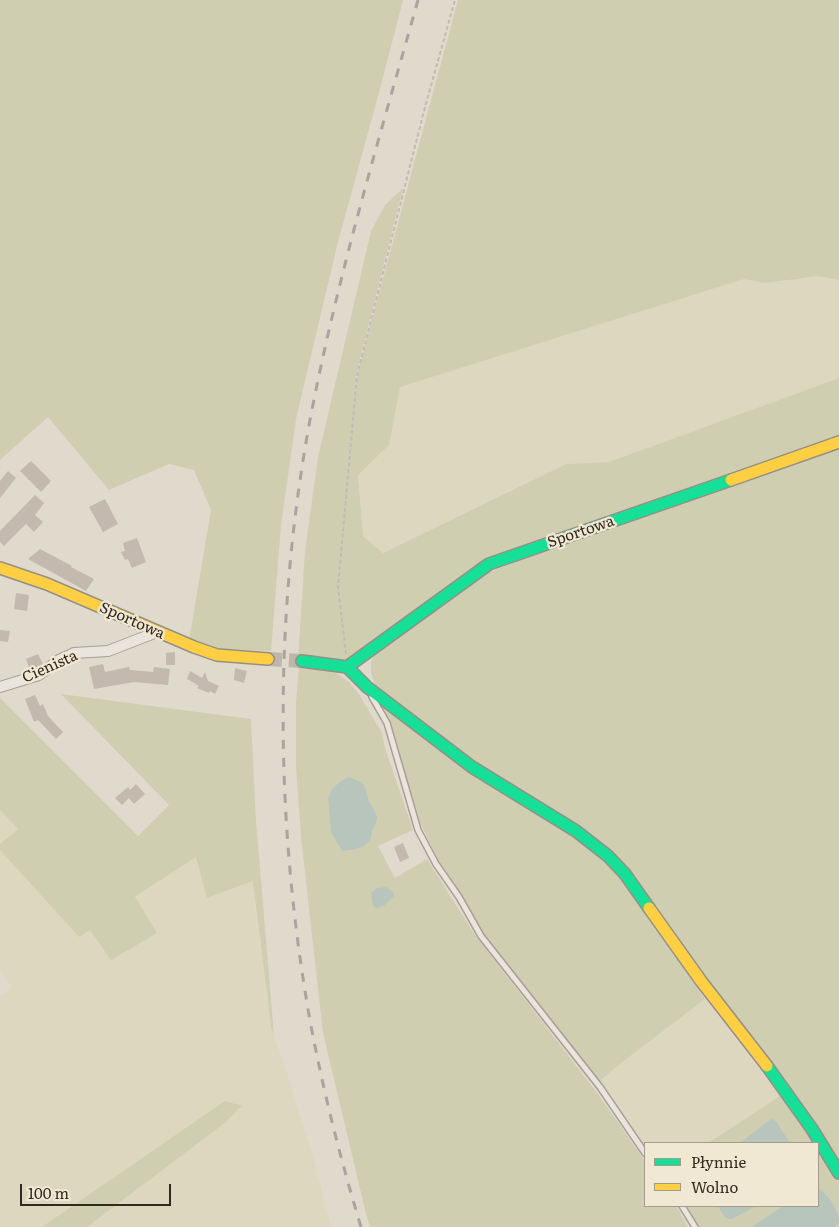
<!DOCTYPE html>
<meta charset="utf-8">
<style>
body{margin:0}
#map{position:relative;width:839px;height:1227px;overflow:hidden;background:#e0dacd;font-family:Literata,serif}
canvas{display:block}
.legend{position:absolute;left:644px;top:1142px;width:175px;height:65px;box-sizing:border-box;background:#f1e8d4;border:1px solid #a59b8c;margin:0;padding:6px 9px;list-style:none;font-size:15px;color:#33281f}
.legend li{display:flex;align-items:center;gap:10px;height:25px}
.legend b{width:25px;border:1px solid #a59b8c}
.scale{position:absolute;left:20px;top:1184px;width:151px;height:22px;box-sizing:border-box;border:2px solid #33281f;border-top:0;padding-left:6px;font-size:15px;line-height:18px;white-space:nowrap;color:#33281f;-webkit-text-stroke:4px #f1e8d4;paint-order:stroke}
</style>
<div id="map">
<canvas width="839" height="1227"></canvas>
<ul class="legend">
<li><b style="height:6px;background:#16e098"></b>Płynnie</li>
<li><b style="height:6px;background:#ffcf43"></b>Wolno</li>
</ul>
<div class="scale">100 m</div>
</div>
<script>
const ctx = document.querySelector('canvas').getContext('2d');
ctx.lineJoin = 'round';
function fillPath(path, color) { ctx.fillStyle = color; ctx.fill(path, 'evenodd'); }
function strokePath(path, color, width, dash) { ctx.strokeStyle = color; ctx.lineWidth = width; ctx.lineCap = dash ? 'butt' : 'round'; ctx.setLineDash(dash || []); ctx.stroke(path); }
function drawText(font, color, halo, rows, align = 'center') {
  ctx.font = font + ' Literata,serif'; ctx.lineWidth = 4.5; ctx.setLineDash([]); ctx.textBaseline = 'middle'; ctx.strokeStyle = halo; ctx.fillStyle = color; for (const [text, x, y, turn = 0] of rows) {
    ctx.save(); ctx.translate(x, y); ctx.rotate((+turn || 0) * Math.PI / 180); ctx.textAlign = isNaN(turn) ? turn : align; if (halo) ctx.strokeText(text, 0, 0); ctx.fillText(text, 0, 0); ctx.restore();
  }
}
const farmland = new Path2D(`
 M839 249V378L609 462 566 464 382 553 363 536 358 475 389 445 399 387Z
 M0 810 18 829 0 844Z
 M0 850 79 937 196 856 254 880 255 908 260 946 265 968 271 1028 285 1066 317 1170 331 1227H0V996L12 987 0 970Z
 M705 999 780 1096 708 1143H645V1147L599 1082 616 1067Z`);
const green = new Path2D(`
 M0 0H403L380 89 338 242 296 419 281 526 271 651 215 649 189 640 211 510 194 470 169 464 109 490 48 417 0 460Z
 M458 0H839V280L818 276 765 283 744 279 400 387 389 445 358 475 363 536 383 553 566 464 609 462 839 378V438L489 564 347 667 298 660 305 551 318 457 371 231 385 205 403 188 356 374 355 397 357 375Z
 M839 449V1166L618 860 471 762 378 693 371 673V662L375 653 485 574 530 556Z
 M299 665 324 668 336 673 349 682 359 694 382 733 385 748 413 830 378 846 395 878 427 859 475 935 598 1094 645 1161V1206H676L688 1227H370L366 1214 323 1033 301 837 296 767V703Z
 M61 694 251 719 256 820 274 1035 271 1027C266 978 258 930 253 881L207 898 196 857 135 897 157 933 111 960 90 930 79 937 0 850V844L18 829 0 810V698L138 836 169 805Z
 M384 709 454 760 580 841 612 867 642 906 705 999 616 1067 599 1082 484 935 453 882 439 862 419 820Z
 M780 1096 815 1143H708Z
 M225 1101 242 1106 222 1125 87 1227H42Z
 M818 1148 839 1182V1227H698L686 1206H818Z`);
const water = new Path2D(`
 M348 777C370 783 363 790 371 805 378 817 379 816 373 829 371 832 372 836 370 840 365 849 351 850 342 851L331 832 328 798 332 789 340 782Z
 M386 887 393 892 394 896 385 905 376 908 373 906 371 893 377 888Z
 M771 1119 776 1121 790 1143H740Z
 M818 1188C829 1195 839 1210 839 1223L835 1227H752L783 1206H818Z
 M718 1206H756L732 1219C723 1219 722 1212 718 1206Z`);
const building = new Path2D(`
 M31 461 51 481 41 492 20 471Z
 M8 471 16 478 0 498V481Z
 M35 495 44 503 35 515 43 522 34 532 26 524 4 546 0 542V531Z
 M105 499 118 524 103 532 89 507Z
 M137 538 146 562 132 568 128 559 125 560 121 552 125 551 123 543Z
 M40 549 72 566 71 567 94 579 86 591 28 559Z
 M16 593 29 595 27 611 14 609Z
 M0 630 10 631 8 642 0 641Z
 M175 652V665H166V653Z
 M38 654 43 664 30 670 26 659Z
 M103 664 105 672 129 667 130 670 153 672 154 667 170 669 168 685 134 682 94 689 89 667Z
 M235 668 247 671 244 683 234 680Z
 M190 671 202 678 205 672 208 681 219 686 215 694 210 691 209 693 197 688 199 686 187 679Z
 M35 695 40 706 43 704 48 716 63 732 56 739 38 720 34 722 25 699Z
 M136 784 145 794 134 804 129 798 122 805 115 798 128 787 130 790Z
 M403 843 409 858 400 862 394 847Z`);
const secondaryTunnel = new Path2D(`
 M268 659 302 661`);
const path = new Path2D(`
 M346 654 338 587 357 375 425 107 455 0`);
const lane = new Path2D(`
 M372 697 387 723 418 830 436 864 459 897 481 936 600 1087 645 1153
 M682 1206 695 1227`);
const street = new Path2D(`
 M0 687 39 675 59 660 74 653 108 651 157 632`);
const fast = new Path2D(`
 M302 661 347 667 367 687 472 767 576 831 608 856 625 874 649 908
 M347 667 489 564 731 480
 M767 1066 812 1129 839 1173`);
const slow = new Path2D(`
 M731 480 839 442
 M0 568 47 584 194 647 217 655 268 659
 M649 908 701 981 767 1066`);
const rail = new Path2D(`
 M361 1227C341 1161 324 1094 311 1026 275 827 273 619 310 420 337 278 379 139 418 0`);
const streetNames = [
 ["Sportowa",581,532,-19],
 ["Sportowa",132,621,24],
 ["Cienista",50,667,-24]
];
fillPath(farmland, '#ded7bf');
fillPath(green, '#cfceb1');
fillPath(water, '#b7c5bc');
fillPath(building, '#c3b9ae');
strokePath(secondaryTunnel, '#bdb6aa', 14, [14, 7]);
strokePath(lane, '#a59f96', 8);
strokePath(street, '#a59f96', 12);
strokePath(fast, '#958f86', 14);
strokePath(slow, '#958f86', 14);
strokePath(path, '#c1bcb4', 2, [4, 2.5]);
strokePath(lane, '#e9e5dd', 5);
strokePath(street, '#e9e5dd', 10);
strokePath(fast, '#16e098', 11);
strokePath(slow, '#ffcf43', 11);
strokePath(rail, '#a9a49d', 3, [9, 9]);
drawText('15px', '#33281f', '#f1e8d4', streetNames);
</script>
